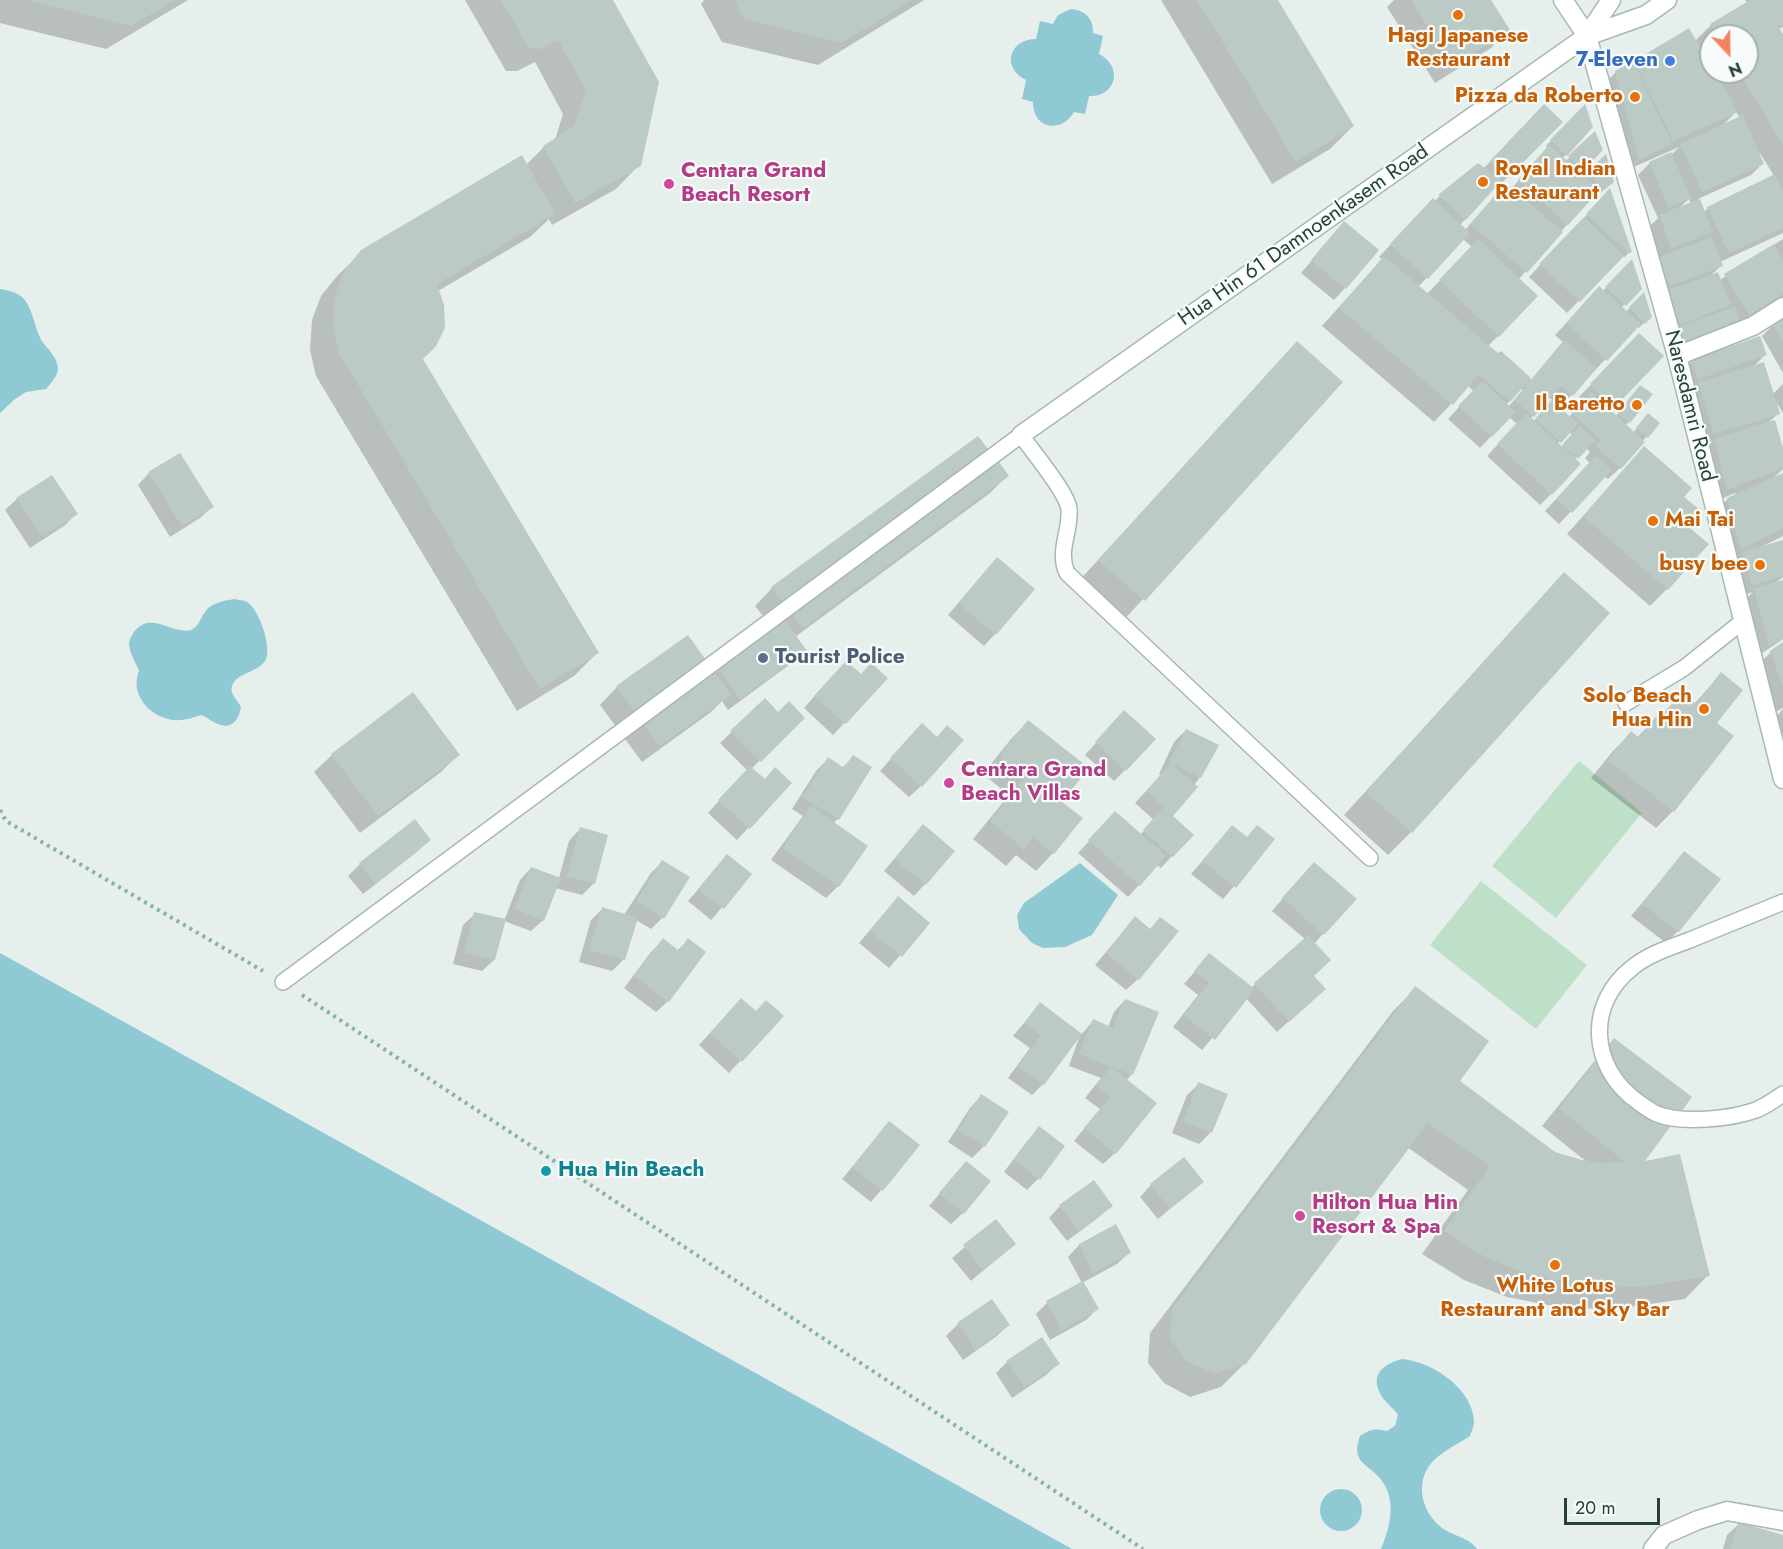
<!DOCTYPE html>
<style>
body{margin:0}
#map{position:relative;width:1783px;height:1549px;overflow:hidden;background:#e6efeb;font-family:Jost,sans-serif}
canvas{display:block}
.north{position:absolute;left:1699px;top:24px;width:60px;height:60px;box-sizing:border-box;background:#f7fbf9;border:2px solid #a3b1ad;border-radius:50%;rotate:158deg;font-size:16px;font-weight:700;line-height:24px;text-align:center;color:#24423a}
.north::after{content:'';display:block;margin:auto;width:21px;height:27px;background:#f4845f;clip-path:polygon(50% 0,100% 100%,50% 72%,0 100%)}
.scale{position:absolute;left:1564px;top:1498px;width:96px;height:27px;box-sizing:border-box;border:3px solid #24423a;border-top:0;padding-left:8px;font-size:18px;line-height:21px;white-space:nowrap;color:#24423a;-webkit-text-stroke:4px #f7fbf9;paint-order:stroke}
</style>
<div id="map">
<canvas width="1783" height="1549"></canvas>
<div class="north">N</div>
<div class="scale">20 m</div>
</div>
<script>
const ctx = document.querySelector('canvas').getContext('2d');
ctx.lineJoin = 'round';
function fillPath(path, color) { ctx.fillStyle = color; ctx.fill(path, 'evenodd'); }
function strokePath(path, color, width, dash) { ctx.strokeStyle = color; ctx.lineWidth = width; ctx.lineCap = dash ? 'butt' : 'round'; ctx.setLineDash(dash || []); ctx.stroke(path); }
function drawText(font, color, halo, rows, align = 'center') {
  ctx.font = font + ' Jost,sans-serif'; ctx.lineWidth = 4.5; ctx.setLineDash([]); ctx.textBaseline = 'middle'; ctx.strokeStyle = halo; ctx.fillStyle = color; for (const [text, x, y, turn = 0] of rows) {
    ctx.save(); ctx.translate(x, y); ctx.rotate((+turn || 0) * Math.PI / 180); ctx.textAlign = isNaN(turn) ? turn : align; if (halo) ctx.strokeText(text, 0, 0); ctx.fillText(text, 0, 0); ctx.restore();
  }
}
const green = new Path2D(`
 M1579 761 1642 813 1556 918 1492 866Z
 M1481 881 1587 965 1536 1029 1430 945Z`);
const water = new Path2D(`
 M1071 9C1085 10 1094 19 1093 33L1103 36 1099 54C1124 67 1116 97 1089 96L1085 114 1074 112C1061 134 1033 129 1033 102L1022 99 1026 80C1001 68 1009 39 1036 39L1040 21 1053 24 1058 15Z
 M0 289C7 290 16 292 22 297 34 308 34 331 44 344 50 351 57 358 58 368 58 376 51 383 46 389L26 392 15 399 0 413Z
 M234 599C238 600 243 600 247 602 259 609 273 649 265 661 257 673 237 672 232 686 229 694 238 700 241 707 240 712 239 716 236 720 225 734 212 719 201 715 190 719 179 722 168 719 147 714 130 692 139 671 136 663 130 654 129 645 129 641 131 636 134 632 151 610 172 635 191 630 199 627 200 618 205 612 210 603 224 601 234 599Z
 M1080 863 1118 895 1092 935 1065 947 1043 948 1032 943 1019 929 1017 915 1024 903Z
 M0 953 1072 1549H0Z
 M1402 1359C1432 1362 1473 1388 1474 1422 1474 1427 1471 1432 1470 1436 1457 1445 1438 1453 1429 1466 1415 1487 1423 1513 1442 1528 1453 1536 1470 1538 1477 1549H1381C1391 1525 1398 1496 1377 1475 1371 1469 1360 1463 1358 1455 1356 1449 1358 1442 1360 1436 1370 1429 1375 1428 1387 1431L1395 1426 1398 1415C1393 1407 1383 1401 1380 1393 1370 1373 1385 1364 1402 1359Z
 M1320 1510a21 21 0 1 1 42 0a21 21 0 1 1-42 0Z`);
const shadow = new Path2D(`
 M0 0H188L106 49 0 23Z
 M465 0H611L639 165 616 189 552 225 549 219 530 237 438 291 421 359 597 653 574 676 517 711 316 376 310 350 312 320 321 296 338 275 362 252 526 165 544 147 555 140 563 114 535 62 517 71H506Z
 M704 0H924L818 65 722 42 701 4Z
 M1161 0H1275L1353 126 1330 149 1272 184Z
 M1394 0H1489L1508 30 1491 48 1435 83 1387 7Z
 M1745 0H1783V27L1779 29 1783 37V191L1781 192 1783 196V233L1720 262 1721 266 1710 276 1720 280 1783 239V297L1737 325 1680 348 1648 269 1660 258 1648 228 1658 218 1638 175 1650 163 1671 155 1679 147 1627 170 1604 84 1616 72 1634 62 1695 41 1711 25 1747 3ZM1711 36H1747V72H1711ZM1736 112 1740 118 1722 126ZM1760 153 1774 176 1708 208 1703 213 1698 199 1751 175 1763 163 1758 154ZM1689 199 1691 204 1678 209Z
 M1544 106 1561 122 1496 189 1494 187 1460 225 1465 230 1495 196 1511 189 1548 148 1546 146 1585 106 1592 127 1562 159 1565 162 1594 133 1601 150 1578 173 1584 178 1605 157 1607 187 1598 195 1596 192 1519 279 1498 336 1488 346 1490 360 1501 353 1531 380 1564 343 1555 335 1588 300 1603 291 1631 261 1640 288 1621 308 1626 312 1643 295 1650 316 1639 328 1637 326 1559 408 1569 417 1584 401 1579 397 1639 335 1662 356 1609 411 1615 417 1635 392 1629 422 1625 426 1633 433 1643 420 1658 423 1620 468 1608 479 1604 476 1559 524 1545 511 1590 463 1585 458 1590 452 1586 448 1574 460 1551 494 1540 505 1487 456 1517 424 1509 417 1480 448 1448 419 1474 391 1468 386 1434 422 1322 326 1382 259 1379 257 1421 212 1478 165 1483 169ZM1463 239 1472 247 1427 294 1418 287ZM1521 388 1523 390 1508 407 1506 405ZM1549 397 1553 401 1533 422 1530 419ZM1569 432 1573 436 1561 448 1557 444Z
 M1609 191 1630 251 1625 257 1622 256 1567 313 1529 277Z
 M1344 223 1345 288 1334 300 1301 273Z
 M1783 319V373L1762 336 1773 325Z
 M1297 343 1341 382 1121 623 1076 584Z
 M1765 355 1753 367 1773 394 1783 384V413L1777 403 1779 413 1768 423 1783 453V469L1772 479 1783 475V536L1763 546V547L1783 541V577L1771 586 1783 582V639L1758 656 1743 602 1753 592 1740 596 1710 517 1728 499 1736 495 1735 493 1716 501 1703 452 1713 441 1702 445 1687 396 1697 386 1686 390 1681 373 1692 361Z
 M1644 448 1682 497 1683 525 1667 589 1650 606 1567 534Z
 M972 470 767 621 755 606 772 588Z
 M149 473 212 507 200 518 170 537 138 485Z
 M1007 476 990 493 795 637 805 651 793 662 728 710 722 701 711 712 642 762 600 705 617 687 714 674 774 629 791 612Z
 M17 499 76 514 64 526 30 548 5 510Z
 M986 571 995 634 984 646 948 615Z
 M1564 575 1411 832 1388 855 1344 815Z
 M1783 644V708L1769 715 1753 670 1771 652Z
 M834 674 886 679 833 735 804 708Z
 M1721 674 1715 723 1673 811 1656 828 1591 778 1613 751 1631 733 1637 738 1662 711 1664 712 1682 694 1694 704Z
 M765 700 778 714 803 718 751 769 764 781 790 783 737 840 708 813 747 770 720 743Z
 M1783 709V733H1782L1777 716Z
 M1028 722 1060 802 1053 853 1036 871 1016 855 1006 866 973 839 1009 795 983 774 1011 739Z
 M1113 724 1125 770 1114 781 1085 755Z
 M947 727 921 786 909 797 880 771 910 737 936 738Z
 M1186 730 1200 777 1171 816 1191 835 1161 868 1157 865 1128 897 1078 853 1104 825 1140 835 1154 820 1135 803 1161 775 1159 774 1174 742Z
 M332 755H458L441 772 360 833 314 772Z
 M853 757 838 819 833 823 866 846 838 886 826 898 771 860 803 816 792 809 816 771 828 759 842 768Z
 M415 821 429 840 418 851 363 894 348 876 360 864Z
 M1232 827 1246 838 1273 840 1223 899 1191 874Z
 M580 829 594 883 582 895 555 888 543 920 531 931 504 921 494 960 482 971 453 964 463 925 475 914 504 921 520 880 531 868 559 878 569 841Z
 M912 838 925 884 914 896 884 871Z
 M1684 853 1719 880 1678 931 1666 943 1631 916Z
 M727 856 750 875 711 920 688 901Z
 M662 862V918L651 929 636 920 624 959 612 971 579 962 591 920 602 909 624 915 651 873Z
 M1303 875 1354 899 1314 944 1312 1000 1277 1032 1246 998 1202 1050 1173 1027 1198 995 1184 984 1209 955 1251 988 1305 939 1272 911Z
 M887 910 928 923 889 968 859 943Z
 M1135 918 1138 979 1126 990 1095 965Z
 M663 940 677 951 688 940 668 1001 656 1012 624 988 651 952Z
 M1416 988 1458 1081 1555 1153 1588 1163 1542 1126 1597 1058 1642 1163 1708 1275 1685 1299 1615 1309 1563 1308 1507 1297 1464 1280 1422 1254 1468 1190 1407 1147 1245 1363 1221 1387 1190 1397 1164 1383 1148 1363 1150 1333 1393 1011Z
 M1125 1000 1132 1074 1126 1081 1115 1153 1103 1164 1074 1141 1100 1109 1085 1098 1101 1078 1069 1066 1080 1035 1043 1084 1032 1095 1008 1078 1030 1048 1013 1036 1040 1004 1081 1035 1093 1021 1108 1027 1114 1012Z
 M730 1011 782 1016 729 1073 699 1045Z
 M1199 1084 1211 1132 1199 1144 1172 1133 1187 1095Z
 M981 1096 984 1146 972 1158 948 1142 970 1108Z
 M889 1123 918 1145 871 1202 842 1179Z
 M1040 1128 1063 1146 1038 1179 1027 1190 1004 1172 1028 1140Z
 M966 1163 963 1213 951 1224 929 1206Z
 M1202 1182 1158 1219 1140 1197 1151 1185Z
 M1111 1205 1099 1217 1067 1241 1049 1218 1060 1206Z
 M996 1221 1014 1244 971 1281 952 1258Z
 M1115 1226 1129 1253 1117 1264 1082 1283 1097 1309 1086 1320 1050 1340 1036 1314 1047 1303 1082 1283 1068 1257 1079 1245Z
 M991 1301 1008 1325 997 1336 963 1360 946 1336 958 1324Z
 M1007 1362 1058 1364 1046 1375 1012 1398 996 1373Z
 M1739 1524 1783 1537V1549H1723L1727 1535Z`);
const building = new Path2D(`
 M26 0H175L131 26Z
 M501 0H613L659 82 641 166 575 203 543 146 574 126 586 90 558 40 541 49 529 48Z
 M734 0H912L842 43 745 19Z
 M1197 0H1278L1354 126 1296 162Z
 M1411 0H1491L1510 30 1453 66Z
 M1750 0H1783V24L1778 26 1783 34V145L1739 72H1747V36H1718L1710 24Z
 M1689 28 1711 66V72H1715L1738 112 1673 141 1634 61Z
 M1633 61 1672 144 1639 160 1615 71Z
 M1544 104 1563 122 1508 178 1490 161Z
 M1585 104 1593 127 1567 156 1550 140Z
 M1743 115 1764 164 1702 192 1680 144Z
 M1595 131 1603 150 1583 171 1568 156Z
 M1549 145 1600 190 1568 225 1518 180Z
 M1671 152 1691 198 1669 208 1649 162Z
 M1606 154 1614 182 1604 190 1587 172Z
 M522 155 555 214 437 284 444 305 445 328 436 346 423 359 599 653 540 689 339 353 333 326 335 296 344 271 361 250Z
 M1478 163 1502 180 1466 220 1438 195Z
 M1775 174 1783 192V228L1729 253 1707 207Z
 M1506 183 1563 232 1527 273 1470 224Z
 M1610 188 1632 252 1629 253 1586 214Z
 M1433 198 1470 233 1428 279 1390 244Z
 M1700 199 1713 232 1671 248 1659 215Z
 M1584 217 1624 256 1580 302 1539 264Z
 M1344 221 1379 250 1346 289 1311 260Z
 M1712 237 1723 266 1670 286 1659 257Z
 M1478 239 1538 296 1499 337 1439 280Z
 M1774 244 1783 259V294L1749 315 1724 274Z
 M1384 256 1498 353 1501 351 1531 378 1510 402 1479 374 1453 405 1339 308Z
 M1632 259 1642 289 1626 306 1605 287Z
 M1718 272 1731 305 1679 325 1666 291Z
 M1599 286 1641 324 1607 361 1566 323Z
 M1644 292 1652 317 1645 324 1629 307Z
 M1735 306 1741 323 1685 344 1679 327Z
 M1783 318V342L1772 324Z
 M1639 333 1664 356 1614 408 1590 384Z
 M1760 336 1767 355 1698 379 1691 360Z
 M1564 340 1597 368 1573 396 1560 386 1534 417 1514 400Z
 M1297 341 1343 382 1145 601 1098 560Z
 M1764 362 1780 414 1714 434 1698 383Z
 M1482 381 1516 412 1492 437 1458 406Z
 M1640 385 1653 394 1630 423 1618 413Z
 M1591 392 1645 442 1621 469 1595 446 1601 440 1571 413Z
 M1552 400 1578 424 1561 443 1535 419Z
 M1526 413 1581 464 1552 495 1497 444Z
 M1648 413 1660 423 1648 438 1636 428Z
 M1775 420 1783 448V468L1727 490 1714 439Z
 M1580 425 1596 440 1578 459 1562 445Z
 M978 436 991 453 785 605 771 587Z
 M1644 446 1692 488 1684 497 1699 509 1685 524 1709 544 1668 590 1583 516Z
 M180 453 214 507 182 526 148 472Z
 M1595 456 1612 470 1572 513 1556 499Z
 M997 459 1009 476 803 628 790 611Z
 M1783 473V528L1741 549 1727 498Z
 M52 475 78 514 42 537 16 498Z
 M1783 540V576L1752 585 1742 552Z
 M997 557 1035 589 996 635 958 603Z
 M1564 572 1610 613 1412 833 1366 792Z
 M1783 580V638L1769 646 1754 589Z
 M785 620 807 651 740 699 718 668Z
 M688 635 731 695 660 746 616 686Z
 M1783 642V687L1770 651Z
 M846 661 861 674 871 663 888 678 846 724 814 696Z
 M1721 672 1743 690 1717 723 1734 736 1674 812 1608 760 1631 731 1639 738 1662 709 1666 712 1681 692 1696 704Z
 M413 692 460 755 378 816 331 754Z
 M765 698 778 712 789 701 805 718 761 762 730 731Z
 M1124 710 1156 739 1126 771 1095 742Z
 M1028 720 1089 768 1062 802 1083 818 1054 854 1033 837 1024 849 990 821 1025 777 999 756Z
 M922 723 937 737 947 725 964 740 922 787 890 758Z
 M1186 729 1219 745 1201 778 1169 762Z
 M853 755 872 767 839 820 802 797 828 757 844 768Z
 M1171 763 1198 787 1173 816 1194 835 1173 857 1143 830 1164 807 1146 791Z
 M750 766 765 779 775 767 792 783 750 829 718 800Z
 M811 806 868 846 839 887 782 848Z
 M1115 811 1166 856 1140 886 1088 840Z
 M415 819 431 840 375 884 359 863Z
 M923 824 955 851 926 885 894 859Z
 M1232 825 1247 837 1257 825 1275 839 1236 888 1202 861Z
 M580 827 608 835 595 884 567 876Z
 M1684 851 1721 879 1679 932 1642 904Z
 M727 854 752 874 724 909 698 889Z
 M662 860 690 877 664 919 636 901Z
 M1314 862 1357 899 1324 935 1282 898Z
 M531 867 561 878 544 921 515 909Z
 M898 896 930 923 902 957 870 931Z
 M602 907 638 918 625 960 589 950Z
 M474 912 506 919 495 960 464 953Z
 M1135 916 1150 929 1160 917 1179 931 1139 980 1106 953Z
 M1308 935 1331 960 1314 976 1326 989 1289 1022 1254 983Z
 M663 938 679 951 688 938 706 952 669 1002 634 976Z
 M1209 953 1255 989 1215 1040 1183 1015 1209 983 1194 971Z
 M1415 986 1489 1041 1460 1081 1555 1152 1582 1160 1603 1163 1625 1162 1559 1108 1614 1038 1692 1097 1645 1161 1680 1154 1710 1276 1639 1287 1587 1285 1530 1275 1487 1258 1444 1231 1490 1166 1428 1123 1246 1364 1214 1374 1187 1361 1170 1340 1172 1309Z
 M741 998 756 1011 766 1000 784 1016 742 1062 710 1033Z
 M1125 999 1159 1012 1133 1075 1079 1054 1093 1019 1113 1028Z
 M1040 1002 1082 1034 1044 1085 1018 1066 1041 1036 1024 1023Z
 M1111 1067 1157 1103 1116 1154 1084 1128 1110 1097 1096 1085Z
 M1198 1082 1228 1094 1212 1133 1183 1121Z
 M981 1094 1009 1112 985 1147 958 1130Z
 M889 1121 920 1145 883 1191 852 1167Z
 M1039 1126 1065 1146 1040 1180 1014 1160Z
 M1184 1157 1204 1182 1170 1209 1150 1184Z
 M966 1161 991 1181 964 1214 939 1193Z
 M1094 1180 1113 1206 1079 1231 1059 1205Z
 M996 1219 1016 1244 983 1271 963 1245Z
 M1116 1224 1131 1253 1093 1273 1079 1244Z
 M1083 1281 1099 1309 1062 1330 1046 1301Z
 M992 1299 1010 1325 975 1350 957 1323Z
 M1042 1337 1060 1364 1024 1387 1006 1361Z
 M1738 1522 1783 1535V1549H1730Z`);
const path = new Path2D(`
 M0 810 6 821 263 971
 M302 995 1143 1549`);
const service = new Path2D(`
 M1626 703 1684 668 1743 621
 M1783 902C1752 915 1721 927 1690 940 1671 947 1649 954 1633 967 1585 1004 1590 1068 1638 1102 1644 1106 1650 1111 1657 1114 1682 1124 1731 1119 1756 1110 1766 1106 1774 1100 1783 1094
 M283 982 1021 435C1032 451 1067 492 1069 509 1071 531 1057 551 1067 573L1370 858`);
const minor = new Path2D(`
 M1563 0 1587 36 1677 356 1783 779
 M1677 356 1753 326 1783 307
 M1021 435 1587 36
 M1653 1549 1664 1535 1698 1520 1727 1511 1783 1521`);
const tertiary = new Path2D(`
 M1587 36 1646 15 1667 0
 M1587 36 1611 0`);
const markers = [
 [1458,15,6,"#e8710a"],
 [1670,61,6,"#3f7fe0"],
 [1635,97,6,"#e8710a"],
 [1483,182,6,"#e8710a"],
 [669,184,6,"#d1479c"],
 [1637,405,6,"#e8710a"],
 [1653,521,6,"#e8710a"],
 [1760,565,6,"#e8710a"],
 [763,658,6,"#5c6f8a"],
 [1704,709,6,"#e8710a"],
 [949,783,6,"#d1479c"],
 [546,1171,6,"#0f9aa8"],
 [1300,1216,6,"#d1479c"],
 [1555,1265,6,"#e8710a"]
];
const foodNames = [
 ["Hagi Japanese",1458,37,"center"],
 ["Restaurant",1458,61,"center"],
 ["Pizza da Roberto",1623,97],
 ["Royal Indian",1495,170,"left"],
 ["Restaurant",1495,194,"left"],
 ["Il Baretto",1625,405],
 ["Mai Tai",1665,521,"left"],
 ["busy bee",1748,565],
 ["Solo Beach",1692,697],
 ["Hua Hin",1692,721],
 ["White Lotus",1555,1287,"center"],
 ["Restaurant and Sky Bar",1555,1311,"center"]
];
const shopNames = [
 ["7-Eleven",1658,61]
];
const hotelNames = [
 ["Centara Grand",681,172],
 ["Beach Resort",681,196],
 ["Centara Grand",961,771],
 ["Beach Villas",961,795],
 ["Hilton Hua Hin",1312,1204],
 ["Resort & Spa",1312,1228]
];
const streetNames = [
 ["Hua Hin 61 Damnoenkasem Road",1304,236,-35],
 ["Naresdamri Road",1689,406,76]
];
const serviceNames = [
 ["Tourist Police",775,658]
];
const cultureNames = [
 ["Hua Hin Beach",558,1171]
];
fillPath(green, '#bfe0c8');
fillPath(water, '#8ec9d4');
fillPath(shadow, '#0003');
fillPath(building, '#bbcac4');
strokePath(service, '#a8b8b2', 18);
strokePath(minor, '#a8b8b2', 21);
strokePath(tertiary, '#a8b8b2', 21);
strokePath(path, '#86b3a5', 4, [3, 4.5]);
strokePath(service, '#fff', 15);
strokePath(minor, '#fff', 18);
strokePath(tertiary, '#fff', 18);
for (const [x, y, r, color] of markers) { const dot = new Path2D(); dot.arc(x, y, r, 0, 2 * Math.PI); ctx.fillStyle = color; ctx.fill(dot); strokePath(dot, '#f7fbf9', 2); }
drawText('bold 21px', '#c56008', '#f7fbf9', foodNames, 'right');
drawText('bold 21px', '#366cbe', '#f7fbf9', shopNames, 'right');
drawText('bold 21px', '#b23c85', '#f7fbf9', hotelNames, 'left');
drawText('21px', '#24423a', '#f7fbf9', streetNames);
drawText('bold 21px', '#4e5e75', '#f7fbf9', serviceNames, 'left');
drawText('bold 21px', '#0d838f', '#f7fbf9', cultureNames, 'left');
</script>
